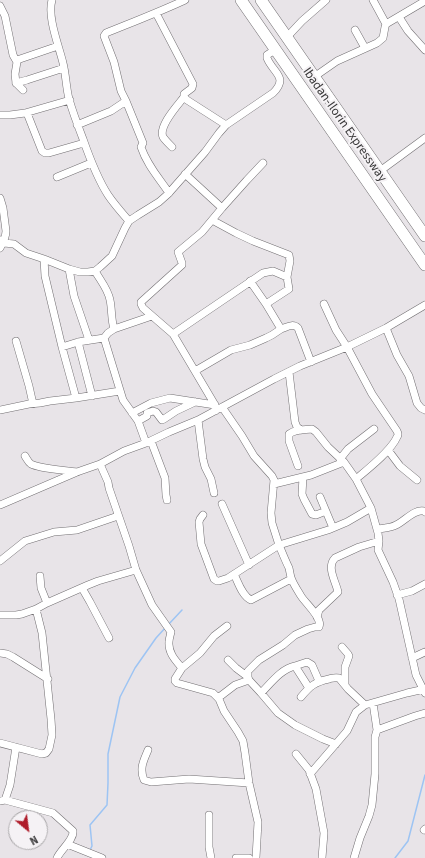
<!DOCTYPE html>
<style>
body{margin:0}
#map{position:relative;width:425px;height:858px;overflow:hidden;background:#e8e4e8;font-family:"Source Sans 3",sans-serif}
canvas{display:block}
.north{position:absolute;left:8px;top:810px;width:40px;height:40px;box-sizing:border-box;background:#f5f2f5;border:1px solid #aaa8aa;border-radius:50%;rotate:151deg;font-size:11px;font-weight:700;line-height:16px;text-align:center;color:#393839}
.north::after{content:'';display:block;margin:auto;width:14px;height:18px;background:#af1c2a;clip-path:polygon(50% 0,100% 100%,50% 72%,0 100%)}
</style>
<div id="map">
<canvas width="425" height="858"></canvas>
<div class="north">N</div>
</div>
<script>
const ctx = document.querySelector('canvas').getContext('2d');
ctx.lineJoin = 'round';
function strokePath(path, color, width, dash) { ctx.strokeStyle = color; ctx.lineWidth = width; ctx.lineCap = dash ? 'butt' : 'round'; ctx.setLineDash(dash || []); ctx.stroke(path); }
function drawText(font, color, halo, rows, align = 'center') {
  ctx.font = font + ' "Source Sans 3",sans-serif'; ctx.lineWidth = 4; ctx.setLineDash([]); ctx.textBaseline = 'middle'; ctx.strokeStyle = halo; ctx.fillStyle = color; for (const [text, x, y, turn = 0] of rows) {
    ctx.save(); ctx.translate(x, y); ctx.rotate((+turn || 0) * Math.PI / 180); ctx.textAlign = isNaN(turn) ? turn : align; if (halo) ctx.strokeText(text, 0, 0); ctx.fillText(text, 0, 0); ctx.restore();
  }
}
const stream = new Path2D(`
 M168 625 182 610
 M90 850 92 846 90 825 107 805 108 783V754L120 697 135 668 156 638 166 627
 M395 858 408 841 425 775`);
const minor = new Path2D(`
 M52 0C47 17 59 46 63 63 66 75 66 87 69 99 73 113 78 126 83 139 90 159 97 178 108 195 114 204 122 213 129 221
 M373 0 386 24
 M0 6 5 16 13 55 17 62 15 74 16 83
 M156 13 193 84 192 88 184 94V97L187 100 226 125
 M399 17 408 31 425 50
 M355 30 365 48
 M287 37 302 21 326 0
 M17 60 58 46
 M314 77 337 61 377 43 383 38 385 27 386 24 425 1
 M23 90 16 83 27 80 64 68
 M27 113 42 151 45 153H49L84 143
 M0 115H10L25 113 70 100
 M77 125 111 111 126 101
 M172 147C169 144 165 140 163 137 158 126 178 105 184 97
 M380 171 425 138
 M185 174 222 208 247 180 263 163
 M57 177 91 163
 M169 193C159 178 147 165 141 147L143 143 126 101 121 91 114 62 104 36 106 33C133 22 159 12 185 0
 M0 198 3 208 6 231C6 238 3 243 0 248
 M212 220 222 208
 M0 240 4 243 14 244 26 253 44 259 69 269 80 272H88L95 271 100 267 112 256 125 228 129 221 138 215 159 202 168 194 205 152 219 133 226 125 273 93C289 77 273 73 267 58V55L275 50
 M44 259 45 276 62 347 76 398
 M69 269 74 296 89 340
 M95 271C100 280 108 289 110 300 112 309 111 319 114 329
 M250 281 266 304 281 329C287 327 293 323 298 328L311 362
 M324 304 336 330 347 347 372 394 397 431C398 434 399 434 397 437 391 451 368 469 356 479
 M386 328 397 355 409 376 417 403 421 408 425 410
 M173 334 263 273 273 271 287 277
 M104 338 123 400 138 421 146 443
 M16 341 29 386 33 404
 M78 342 92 396
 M62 347 78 342 104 338 108 333 114 329 152 316
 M195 371 231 350 250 345 266 338 272 335 281 329
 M289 372 295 422 297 427 301 430
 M0 410 29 404 40 403 50 401 76 398 120 391
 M215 411V405L173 334 143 308 141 304V302L182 265V263L178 252 202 232 212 220 236 233 253 241 289 255 290 261 287 277 289 289 266 304
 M132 413 151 403 170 398 215 405
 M198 420 203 459 205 467 211 479 214 493
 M138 421 147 416V413L153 411 156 412 162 420 164 419 176 411 195 402
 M151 441 165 478 166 495 167 500
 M388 450 400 466 417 480
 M25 456C27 459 28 462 31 464 40 469 65 470 77 472
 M340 459 348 449 374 429
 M100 464 108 482 109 488 129 546 136 570 152 605 171 632C170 636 169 639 169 642 168 653 176 661 182 668
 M298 466 289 441V434C296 429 303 430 312 429L316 432 328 447 344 462 356 479 371 508 378 533 379 541 378 550 393 582 399 599 416 675 425 693
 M303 477 302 494 304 499 312 514 316 515 326 511
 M274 484 311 475 344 462
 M320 497 333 528
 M222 504 249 565
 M0 505 77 472 100 464 124 451 146 443 169 432 198 420 274 379 300 366 347 347 386 328 425 305
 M203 515 200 519 199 522 201 544 214 579 217 581H219L228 578 279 545 272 523 271 513 274 480 272 476 254 456 242 436 222 407
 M377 529C384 528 391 528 396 525 405 521 414 509 424 511L425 512
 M0 561 25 541 54 532 77 530 118 516
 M234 574C238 582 242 596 251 600L291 579
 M40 576 41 588 47 603
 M82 588 90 602 109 638
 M397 595 412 591 425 584
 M0 615H16L22 614 36 609 47 603 88 585 98 581 136 570
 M317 617 319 610 338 592C336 582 326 567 335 558L359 547 379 541
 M227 626 214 636 200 653 182 668 175 679V681L177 683 213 693 219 699 224 711 238 732 243 741 245 753 249 783 258 822 256 858
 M342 647 348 654 349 656 345 667V685
 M0 653 7 654 13 657 48 679
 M412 658 425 652
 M228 660 236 668 248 677 249 680 261 693 278 713 295 725 323 739 336 744
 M295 666 307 662 312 665 319 681
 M248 677V671L259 660 283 645 295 635 308 629 315 627H319C323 618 306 604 301 596 298 591 294 585 292 580 290 576 290 572 289 568 285 560 282 552 279 545L328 530 347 522 371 508
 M261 693C271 683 281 669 295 666L309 688
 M301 697C310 686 315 682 329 679 333 678 335 677 339 678L348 689 365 705
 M218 698 235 685 249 680
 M373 703 377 730
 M0 743 42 754 46 753 49 749 52 735 51 719 42 633 36 609
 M148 750C144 760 139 768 144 780L151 782 189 779 249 783
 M296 754 309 770 316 789 324 833 322 858
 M310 774 347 731 356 712 365 705 407 693 425 689
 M5 800 10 785 16 747
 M0 801 5 800 53 813 73 831C74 840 61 849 57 858
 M209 815V847L211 858
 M424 830 425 829
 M67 844 102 858
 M236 858H249
 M354 858 360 838 369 816 372 805 375 774V737L377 730 415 716 425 713`);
const highway = new Path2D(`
 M241 0 425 265
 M261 0 425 236`);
const streetNames = [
 ["Ibadan-Ilorin Expressway",344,125,55]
];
strokePath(stream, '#9dc4f3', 1.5);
strokePath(minor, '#726f72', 8);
strokePath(highway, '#726f72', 12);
strokePath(minor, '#fff', 7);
strokePath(highway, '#fff', 11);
drawText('13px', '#393839', '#f5f2f5', streetNames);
</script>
